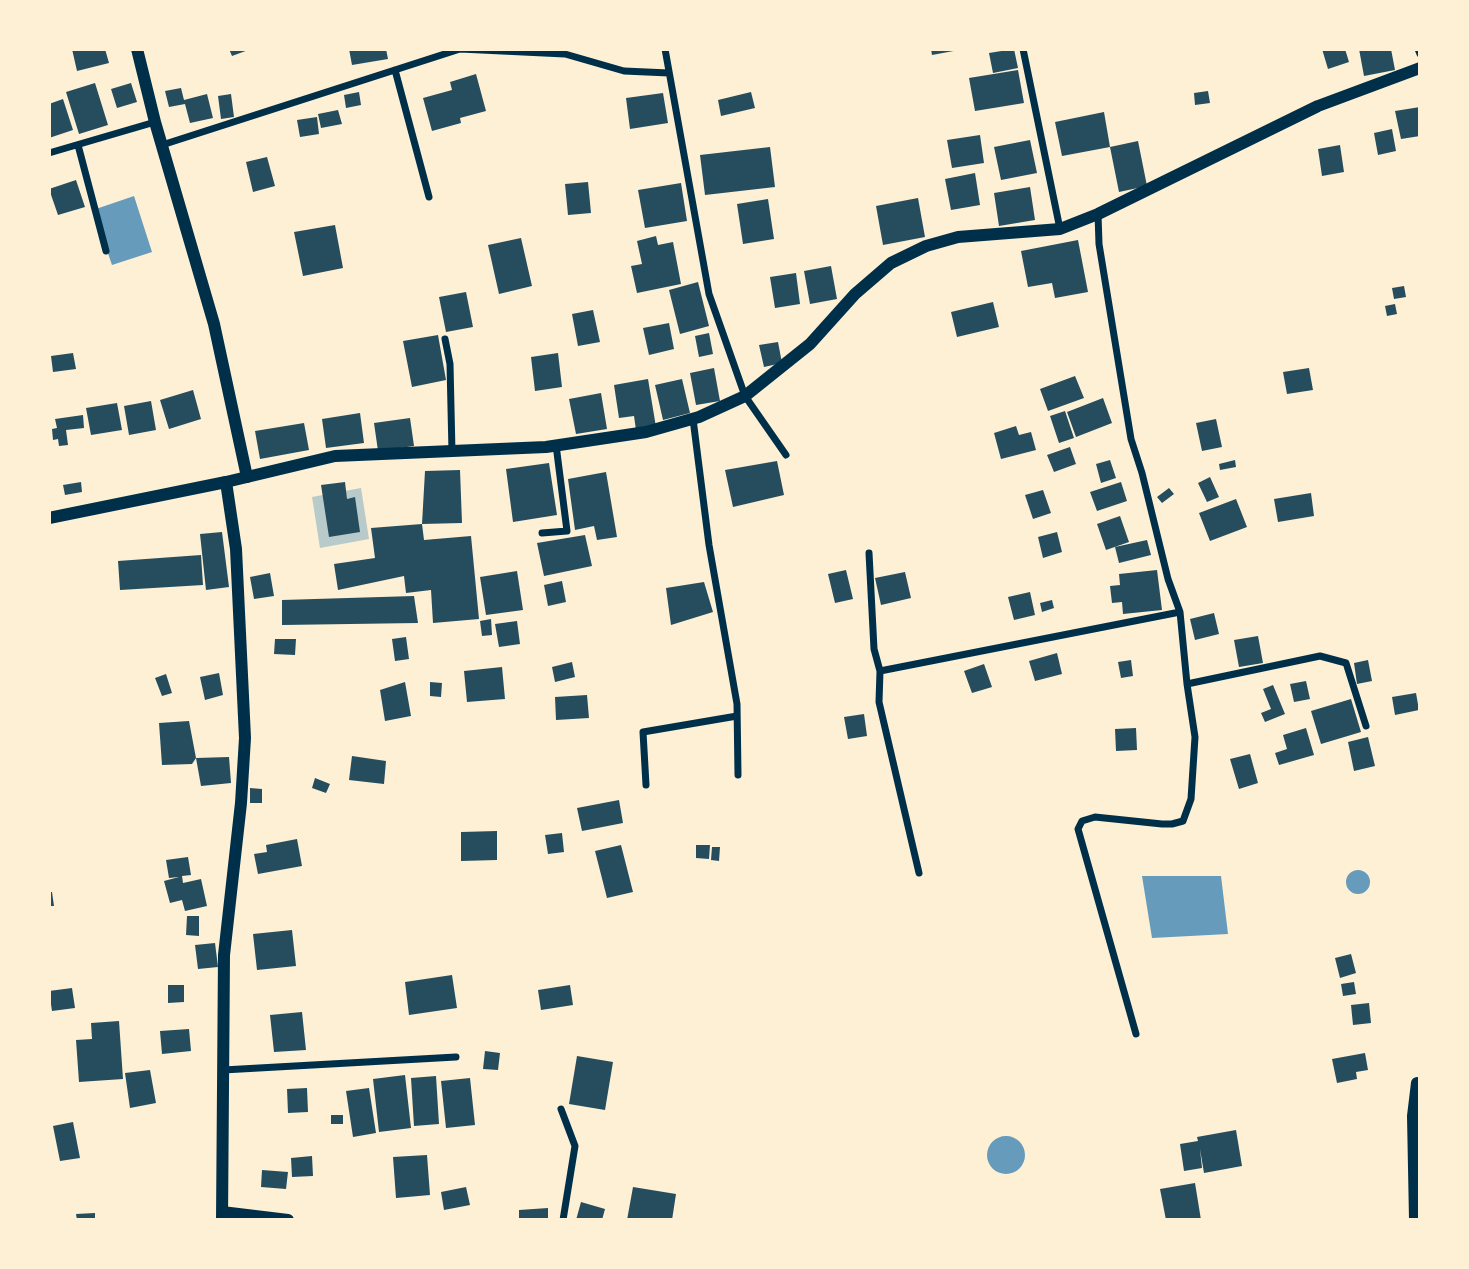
<!DOCTYPE html>
<style>
body{margin:0}
#map{position:relative;width:1469px;height:1269px;overflow:hidden;background:#fdf0d5;font-family:"Roboto Condensed",sans-serif}
canvas{display:block}
.frame{position:absolute;inset:0;border:51px solid #fdf0d5;pointer-events:none}
</style>
<div id="map">
<canvas width="1469" height="1269"></canvas>
<div class="frame"></div>
</div>
<script>
const ctx = document.querySelector('canvas').getContext('2d');
ctx.lineJoin = 'round';
function fillPath(path, color) { ctx.fillStyle = color; ctx.fill(path, 'evenodd'); }
function strokePath(path, color, width, dash) { ctx.strokeStyle = color; ctx.lineWidth = width; ctx.lineCap = dash ? 'butt' : 'round'; ctx.setLineDash(dash || []); ctx.stroke(path); }
const green = new Path2D(`
 M361 488 369 539 320 548 312 497Z`);
const water = new Path2D(`
 M134 196 152 252 112 265 93 210Z
 M1346 882a12 12 0 1 1 24 0a12 12 0 1 1-24 0Z
 M1142 876H1221L1228 934 1152 938Z
 M987 1155a19 19 0 1 1 38 0a19 19 0 1 1-38 0Z`);
const building = new Path2D(`
 M72 49H105L109 63 77 71Z
 M229 49H251L232 56Z
 M349 49H386L388 59 352 65Z
 M931 49H959V50L932 55Z
 M1014 49 1018 68 993 73 989 53Z
 M1322 49H1345L1349 62 1328 69Z
 M1359 49H1391L1395 70 1364 76Z
 M1018 70 1024 103 975 111 969 78Z
 M476 74 486 111 460 118 461 123 432 131 423 98 452 90 450 82Z
 M95 83 108 125 79 134 66 92Z
 M131 83 137 102 117 108 111 89Z
 M181 88 184 100 207 94 213 118 190 123 185 104 169 107 165 91Z
 M1208 91 1210 103 1195 105 1194 93Z
 M359 92 361 105 346 108 344 95Z
 M751 92 755 108 721 116 718 100Z
 M663 93 668 123 630 129 626 98Z
 M231 94 234 117 221 119 218 96Z
 M63 99 73 130 49 138V104Z
 M1420 107V136L1401 139 1395 111Z
 M338 110 342 124 321 128 318 114Z
 M1104 112 1110 147 1062 156 1055 122Z
 M317 117 319 134 300 137 297 120Z
 M1392 129 1396 151 1378 155 1374 133Z
 M980 135 984 163 952 168 947 140Z
 M1030 140 1037 173 1001 180 994 147Z
 M1138 141 1147 186 1119 192 1110 147Z
 M1340 145 1344 172 1322 176 1318 149Z
 M770 147 775 187 705 195 700 155Z
 M267 157 275 186 253 192 246 162Z
 M975 173 980 205 951 210 945 179Z
 M76 180 85 207 58 215 49 189Z
 M588 182 591 213 568 215 565 184Z
 M681 183 687 221 645 228 638 190Z
 M1030 187 1035 220 999 226 994 193Z
 M918 198 925 237 883 245 876 206Z
 M768 199 774 239 743 244 737 204Z
 M335 225 343 268 303 276 294 232Z
 M656 236 658 245 673 242 681 284 637 293 631 266 642 264 637 241Z
 M521 238 532 286 499 294 488 245Z
 M1078 240 1088 292 1055 298 1052 283 1028 287 1021 251Z
 M831 266 837 299 810 304 804 271Z
 M796 273 800 304 775 308 770 277Z
 M698 282 709 326 680 334 669 290Z
 M1404 286 1406 297 1394 299 1392 288Z
 M466 292 473 327 446 332 439 297Z
 M993 302 999 327 957 337 951 312Z
 M1395 304 1397 314 1387 316 1385 306Z
 M593 310 600 342 578 346 572 314Z
 M669 323 674 349 649 355 643 328Z
 M709 333 713 354 699 357 695 336Z
 M438 335 446 380 412 387 403 341Z
 M778 342 782 363 764 367 759 345Z
 M73 353 76 369 53 372 51 356Z
 M558 353 562 387 535 391 531 357Z
 M714 368 720 401 696 405 690 373Z
 M1309 368 1313 390 1287 394 1283 372Z
 M1075 376 1084 398 1048 411 1040 389Z
 M648 379 656 427 636 430 634 416 619 418 614 385Z
 M682 379 690 413 663 420 655 385Z
 M193 390 201 419 169 429 160 400Z
 M601 393 607 429 576 434 569 399Z
 M1103 398 1112 423 1076 437 1067 412Z
 M151 401 156 430 129 435 124 406Z
 M117 403 122 430 91 435 86 408Z
 M1065 411 1074 438 1059 443 1050 416Z
 M360 413 364 443 326 448 322 419Z
 M83 415 84 428 66 430 68 445 59 446 58 439 53 440 52 429 57 428 55 419Z
 M410 418 414 446 378 451 374 423Z
 M1216 419 1222 447 1202 451 1196 423Z
 M304 423 309 450 260 459 255 431Z
 M1016 426 1019 435 1031 432 1036 450 1001 459 994 433Z
 M1070 447 1076 464 1054 472 1047 455Z
 M1110 460 1116 478 1101 483 1096 464Z
 M1235 460 1236 467 1220 470 1219 464Z
 M777 461 784 495 733 507 725 470Z
 M549 463 557 515 513 522 506 469Z
 M460 470 462 523 422 524 425 471Z
 M606 472 617 537 597 540 594 526 575 530 568 479Z
 M1210 477 1219 497 1207 502 1198 483Z
 M81 482 82 492 65 495 63 485Z
 M345 482 347 499 355 497 360 532 329 537 321 485Z
 M1121 482 1127 501 1097 511 1090 492Z
 M1169 488 1174 494 1162 503 1157 497Z
 M1043 490 1051 513 1033 519 1025 495Z
 M1311 493 1314 516 1278 522 1274 499Z
 M1236 499 1247 527 1210 541 1199 513Z
 M1120 516 1129 542 1106 550 1097 524Z
 M422 524 424 540 471 536 479 619 433 623 431 590 406 593 404 576 338 590 334 564 375 558 371 528Z
 M222 532 229 587 206 590 200 534Z
 M1057 532 1062 552 1043 558 1038 537Z
 M585 535 592 566 544 576 537 543Z
 M1147 540 1151 555 1119 563 1115 547Z
 M201 555 203 585 120 590 118 561Z
 M846 570 853 599 835 603 828 574Z
 M1157 570 1162 610 1123 614 1122 602 1112 603 1110 586 1120 585 1119 574Z
 M517 571 523 610 486 615 480 577Z
 M905 572 911 598 881 605 875 578Z
 M270 573 274 596 254 599 250 577Z
 M562 581 566 602 548 606 544 585Z
 M704 582 713 612 671 625 666 588Z
 M1030 592 1035 615 1014 620 1008 597Z
 M414 596 418 623 282 625V600Z
 M1052 600 1054 608 1042 612 1040 603Z
 M1214 613 1219 634 1195 640 1190 619Z
 M491 619 492 635 482 636 480 621Z
 M517 621 520 644 499 647 495 624Z
 M1258 636 1263 663 1239 667 1234 640Z
 M406 637 409 659 395 661 392 639Z
 M275 639H296L295 655 274 654Z
 M1057 653 1062 674 1035 681 1029 661Z
 M1131 660 1133 676 1121 678 1118 662Z
 M1368 660 1372 681 1357 684 1354 663Z
 M572 662 575 677 555 682 552 667Z
 M984 664 992 687 972 693 964 671Z
 M502 667 505 699 467 702 464 671Z
 M219 673 223 695 205 700 200 677Z
 M166 674 172 693 162 696 155 678Z
 M1306 681 1310 699 1294 702 1290 684Z
 M405 682 411 716 385 721 380 690Z
 M430 682 442 683 441 697 430 696Z
 M1273 685 1285 714 1265 722 1261 713 1271 709 1263 689Z
 M1416 693 1419 710 1395 715 1392 697Z
 M587 695 589 718 556 720 555 697Z
 M1351 699 1361 732 1321 744 1311 711Z
 M864 714 867 736 848 739 844 717Z
 M189 721 196 758 229 757 231 783 201 786 196 758 192 764 162 765 159 723Z
 M1136 728 1137 750 1116 751 1115 729Z
 M1306 728 1314 755 1279 765 1275 753 1287 749 1283 735Z
 M1368 737 1375 766 1354 771 1348 742Z
 M1250 754 1258 783 1239 789 1230 759Z
 M352 756 386 761 384 784 349 780Z
 M315 778 330 784 326 793 312 788Z
 M250 788 262 789V803H250Z
 M619 800 623 823 582 831 577 808Z
 M497 831V860L461 861V832Z
 M562 833 564 852 548 854 545 835Z
 M297 839 302 866 258 874 254 854 267 852 266 845Z
 M621 845 633 892 607 898 595 851Z
 M696 845H710L709 859 696 858Z
 M712 847H720L719 861 711 860Z
 M188 857 191 875 182 876 183 883 201 879 207 906 185 911 182 900 170 903 164 881 179 877 169 878 166 860Z
 M49 892H52L54 906H49Z
 M187 916H199V936L186 935Z
 M292 930 296 966 257 970 253 934Z
 M215 943 218 967 198 969 195 945Z
 M1351 954 1356 973 1340 978 1335 958Z
 M452 975 457 1008 409 1015 405 982Z
 M1354 982 1356 994 1343 996 1341 984Z
 M168 985H184V1002L168 1003Z
 M570 985 573 1005 541 1010 538 990Z
 M72 988 75 1008 52 1011 49 991Z
 M1369 1003 1371 1023 1353 1025 1351 1005Z
 M302 1012 306 1050 274 1052 270 1015Z
 M119 1021 123 1079 79 1082 76 1040 92 1039 91 1023Z
 M189 1029 191 1051 162 1054 160 1031Z
 M485 1051 500 1053 498 1070 483 1069Z
 M1365 1053 1368 1070 1356 1072 1357 1079 1337 1083 1332 1059Z
 M577 1056 613 1062 605 1110 569 1104Z
 M150 1070 156 1103 130 1108 125 1073Z
 M405 1075 411 1128 379 1132 373 1079Z
 M436 1076 439 1124 414 1126 411 1078Z
 M470 1078 475 1125 446 1128 441 1081Z
 M307 1088 308 1112 288 1113 287 1089Z
 M369 1088 376 1133 353 1137 346 1091Z
 M331 1115H343V1124H331Z
 M73 1122 80 1158 60 1161 53 1126Z
 M1236 1130 1242 1166 1204 1173 1200 1149 1202 1168 1184 1171 1180 1144 1198 1141 1197 1137Z
 M427 1155 430 1195 396 1198 393 1157Z
 M312 1156 313 1176 292 1177 291 1158Z
 M262 1170 288 1172 286 1189 261 1187Z
 M1195 1183 1201 1220H1166L1160 1189Z
 M466 1187 470 1205 444 1210 441 1192Z
 M633 1187 676 1194 672 1220H627Z
 M581 1202 605 1209 602 1220H576Z
 M548 1208V1220H519V1210Z
 M95 1213V1220H77L76 1214Z`);
const minor = new Path2D(`
 M665 49 709 294 745 396 786 455
 M1023 49 1060 229
 M1418 49 1420 54
 M395 70 429 197
 M78 145 106 251
 M162 145 460 49 565 54 624 71 669 73
 M49 153 155 122
 M1098 214 1099 244 1131 439 1142 473 1168 579 1180 612 1187 684 1195 737 1191 799 1183 821 1172 824H1162L1095 817 1082 821 1078 829 1136 1034
 M445 339 450 364 452 452
 M693 419 709 545 737 704 738 775
 M542 533 567 531 556 445
 M869 553 874 649 880 671 879 702 919 873
 M880 671 1180 612
 M1187 684 1320 656 1346 663 1366 726
 M646 785 643 732 737 716
 M223 1070 456 1057
 M561 1109 575 1146 563 1220`);
const tertiary = new Path2D(`
 M137 49 155 122 214 324 247 477
 M222 1212 288 1220
 M222 1220 224 955 241 803 245 738 236 549 226 482
 M1415 1220 1413 1116 1417 1083H1420`);
const secondary = new Path2D(`
 M49 518 226 482 335 456 546 447 646 432 699 417 745 396 810 344 855 294 891 263 926 246 958 237 1060 229 1098 214 1318 106 1420 68`);
fillPath(green, '#b9caca');
fillPath(water, '#669bbc');
fillPath(building, '#264d5e');
strokePath(minor, '#003049', 7);
strokePath(tertiary, '#003049', 12);
strokePath(secondary, '#003049', 12);
</script>
